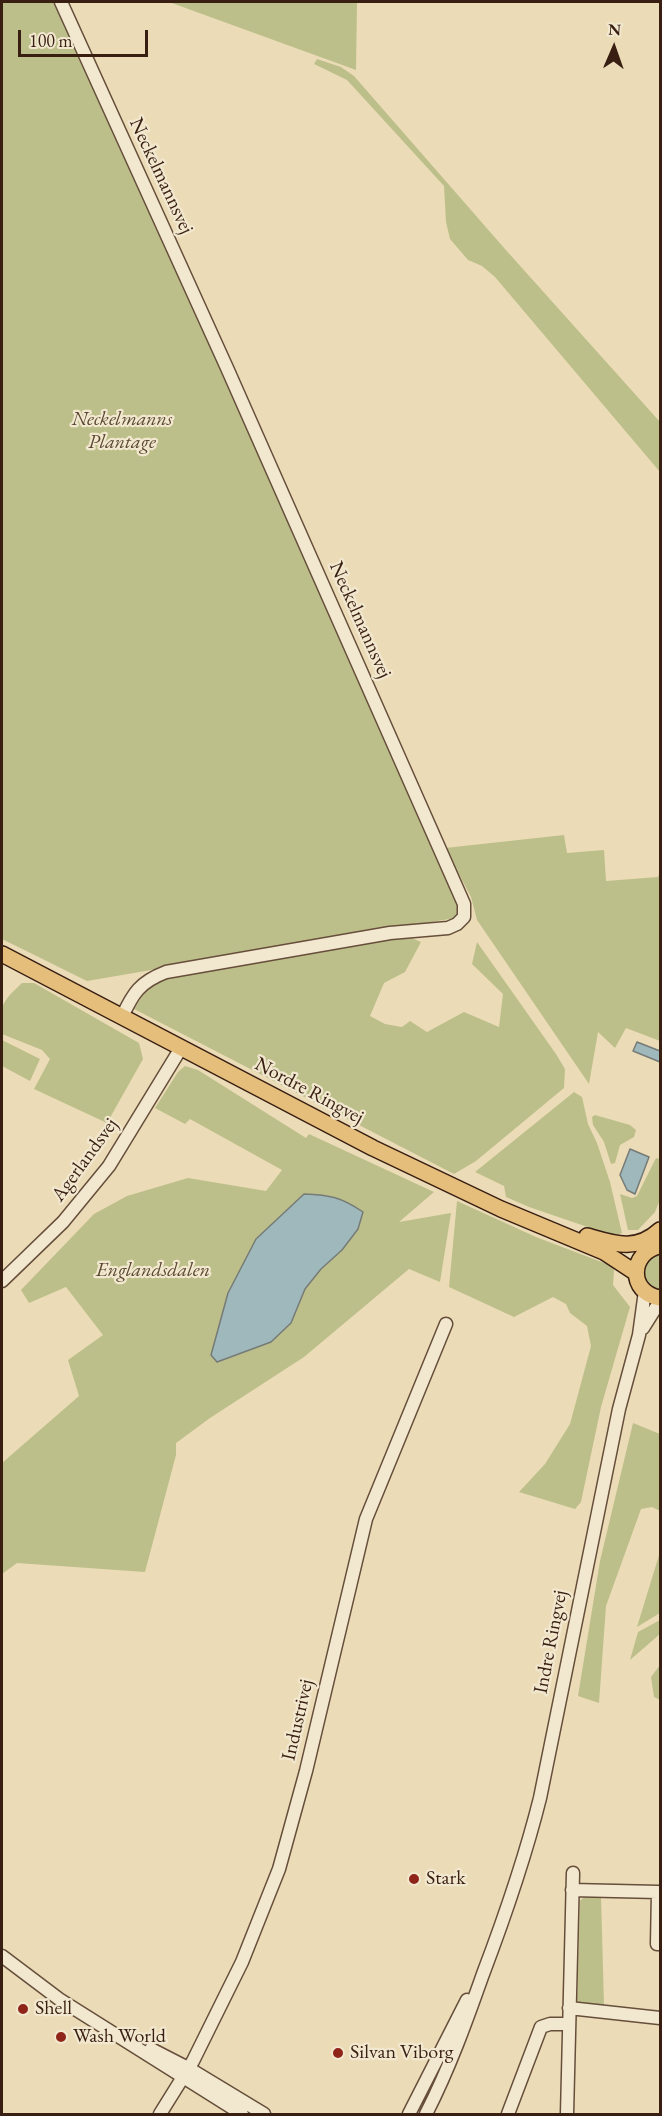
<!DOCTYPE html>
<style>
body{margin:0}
#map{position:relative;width:662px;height:2116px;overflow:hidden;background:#ebdcb7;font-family:"EB Garamond",serif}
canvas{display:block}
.frame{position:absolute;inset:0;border:3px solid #391f12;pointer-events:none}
.north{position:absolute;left:584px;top:18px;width:60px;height:60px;-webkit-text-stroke:4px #f2e8d0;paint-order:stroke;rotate:2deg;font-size:16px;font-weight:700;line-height:24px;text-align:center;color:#391f12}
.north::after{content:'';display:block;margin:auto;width:21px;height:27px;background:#391f12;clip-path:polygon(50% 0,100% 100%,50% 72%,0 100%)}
.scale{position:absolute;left:18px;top:30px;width:130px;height:27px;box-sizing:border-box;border:3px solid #391f12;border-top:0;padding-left:8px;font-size:18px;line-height:21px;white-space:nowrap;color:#391f12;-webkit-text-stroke:4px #f2e8d0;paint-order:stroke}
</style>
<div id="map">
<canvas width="662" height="2116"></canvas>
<div class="frame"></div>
<div class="north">N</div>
<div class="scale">100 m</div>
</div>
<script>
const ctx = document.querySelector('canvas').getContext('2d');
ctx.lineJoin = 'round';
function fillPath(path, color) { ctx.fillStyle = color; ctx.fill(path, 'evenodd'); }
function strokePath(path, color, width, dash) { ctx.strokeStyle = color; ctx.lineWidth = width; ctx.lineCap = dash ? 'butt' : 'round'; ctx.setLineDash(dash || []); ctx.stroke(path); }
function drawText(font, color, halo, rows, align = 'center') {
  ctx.font = font + ' "EB Garamond",serif'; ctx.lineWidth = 4.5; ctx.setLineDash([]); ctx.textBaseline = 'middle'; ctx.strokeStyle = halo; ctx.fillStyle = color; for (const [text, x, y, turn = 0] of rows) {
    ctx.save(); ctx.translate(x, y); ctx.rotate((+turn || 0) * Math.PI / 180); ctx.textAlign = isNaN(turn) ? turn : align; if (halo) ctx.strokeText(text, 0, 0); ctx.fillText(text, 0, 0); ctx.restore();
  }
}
const green = new Path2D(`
 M2 2H66L460 906 455 918 87 981 2 939Z
 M169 2H357L356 70Z
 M317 59 341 67 354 76 505 249 660 422V472L495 277 482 266 468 260 450 239 446 222 444 186 347 80 314 64Z
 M564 835 567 853 604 850 606 881 658 877 660 872V1041L626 1028 615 1048 598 1032 589 1084 477 920 471 897 445 848Z
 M404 935 421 942 405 972 384 983 370 1016 385 1024 402 1027 410 1021 427 1032 464 1012 499 1027 503 994 472 964 477 942 556 1054 565 1069 564 1088 476 1161 454 1174 134 1009 147 989 170 976 250 964Z
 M22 983H34L139 1043 143 1059 107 1123 34 1089 50 1059 42 1050 2 1034C1 1003 0 1004 22 983Z
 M2 1040 40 1059 30 1081 2 1066Z
 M185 1066 198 1070 306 1138 309 1134 434 1192 399 1222 451 1213 440 1282 409 1269 304 1357 210 1418 176 1443V1455L145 1572 17 1563 2 1574V1463L79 1396 68 1360 103 1335 66 1287 29 1303 21 1290 94 1214 127 1196 188 1178 266 1191 282 1170 190 1119 185 1124 155 1108 178 1072ZM358 1229 342 1250 321 1269 305 1289 271 1342 244 1351Z
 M574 1092 582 1097 588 1124 597 1143 610 1182 621 1229 622 1233 617 1235 608 1234 529 1207 506 1197 504 1186 475 1172Z
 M595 1115 630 1125 636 1130 634 1137 620 1145 615 1163 611 1164 604 1142 593 1125 592 1117Z
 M656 1158 660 1159V1200L655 1212 638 1230H628L620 1194 632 1198 637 1196Z
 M457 1201 536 1237 612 1266 614 1270 613 1285 630 1307 601 1407 581 1502 575 1509 519 1492 545 1464 570 1424 591 1346 587 1326 570 1313 566 1304 553 1297 514 1317 449 1287Z
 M660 1253V1291C636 1284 639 1261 660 1253Z
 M633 1423 660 1434V1511L652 1507 641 1509 606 1606 599 1703 578 1696 600 1561Z
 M660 1552V1613L637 1627Z
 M660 1620V1634L630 1660 638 1632Z
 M660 1665V1700L654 1697 651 1677Z
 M584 1897H601L604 2005 577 2003 580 1901Z`);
const water = new Path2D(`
 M637 1042 660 1051V1062L633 1051Z
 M630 1149 649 1157 635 1194 627 1190 620 1175Z
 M304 1194C330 1195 341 1197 363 1212L358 1229 342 1250 321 1269 305 1289 291 1323 271 1342 217 1362 211 1355 228 1293 256 1239Z`);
const minor = new Path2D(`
 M61 2 227 368 464 904V917L457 924 448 928 390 933 166 972C140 982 133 993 122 1017
 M2 1281 63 1222 109 1166 181 1048
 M643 1328 660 1301
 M572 1890 658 1892 657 1944H660
 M2 1956 59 1999 242 2114
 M569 2008 660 2018
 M151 2049 188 2068 264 2114
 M160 2114 193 2061 242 1962 279 1869 306 1771 366 1519 446 1324
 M409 2114 467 2000
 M426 2114C449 2069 466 2022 483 1974 505 1916 525 1858 540 1798L619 1409 639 1335 645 1291
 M508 2114 541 2027 550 2024H569
 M567 2114 573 1873`);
const major = new Path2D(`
 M2 954 373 1148 501 1209 604 1252 636 1273
 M587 1236C615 1244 636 1252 660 1230
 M660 1246C629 1252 628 1293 660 1298`);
const markers = [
 [414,1879,6,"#8f2418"],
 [23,2009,6,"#8f2418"],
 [61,2037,6,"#8f2418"],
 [338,2053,6,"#8f2418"]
];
const streetNames = [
 ["Neckelmannsvej",161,176,65],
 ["Neckelmannsvej",360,620,66],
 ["Nordre Ringvej",309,1091,28],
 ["Agerlandsvej",85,1160,-54],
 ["Indre Ringvej",551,1642,-79],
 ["Industrivej",298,1720,-77]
];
const parkNames = [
 ["Neckelmanns",122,420],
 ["Plantage",122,443],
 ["Englandsdalen",153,1271]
];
const poiNames = [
 ["Stark",426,1879],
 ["Shell",35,2009],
 ["Wash World",73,2037],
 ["Silvan Viborg",350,2053]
];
fillPath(green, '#bdbf8a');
fillPath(water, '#9eb8bb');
strokePath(water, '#767b77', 1.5);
strokePath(minor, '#664e3b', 15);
strokePath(major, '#391f12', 18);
strokePath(minor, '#f2e8d0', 12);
strokePath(major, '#e6be7c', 15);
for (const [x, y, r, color] of markers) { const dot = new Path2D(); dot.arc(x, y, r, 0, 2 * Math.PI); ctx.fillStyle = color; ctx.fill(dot); strokePath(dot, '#f2e8d0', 2); }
drawText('20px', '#391f12', '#f2e8d0', streetNames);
drawText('italic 20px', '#5a4730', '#f2e8d0', parkNames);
drawText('20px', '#391f12', '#f2e8d0', poiNames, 'left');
</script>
